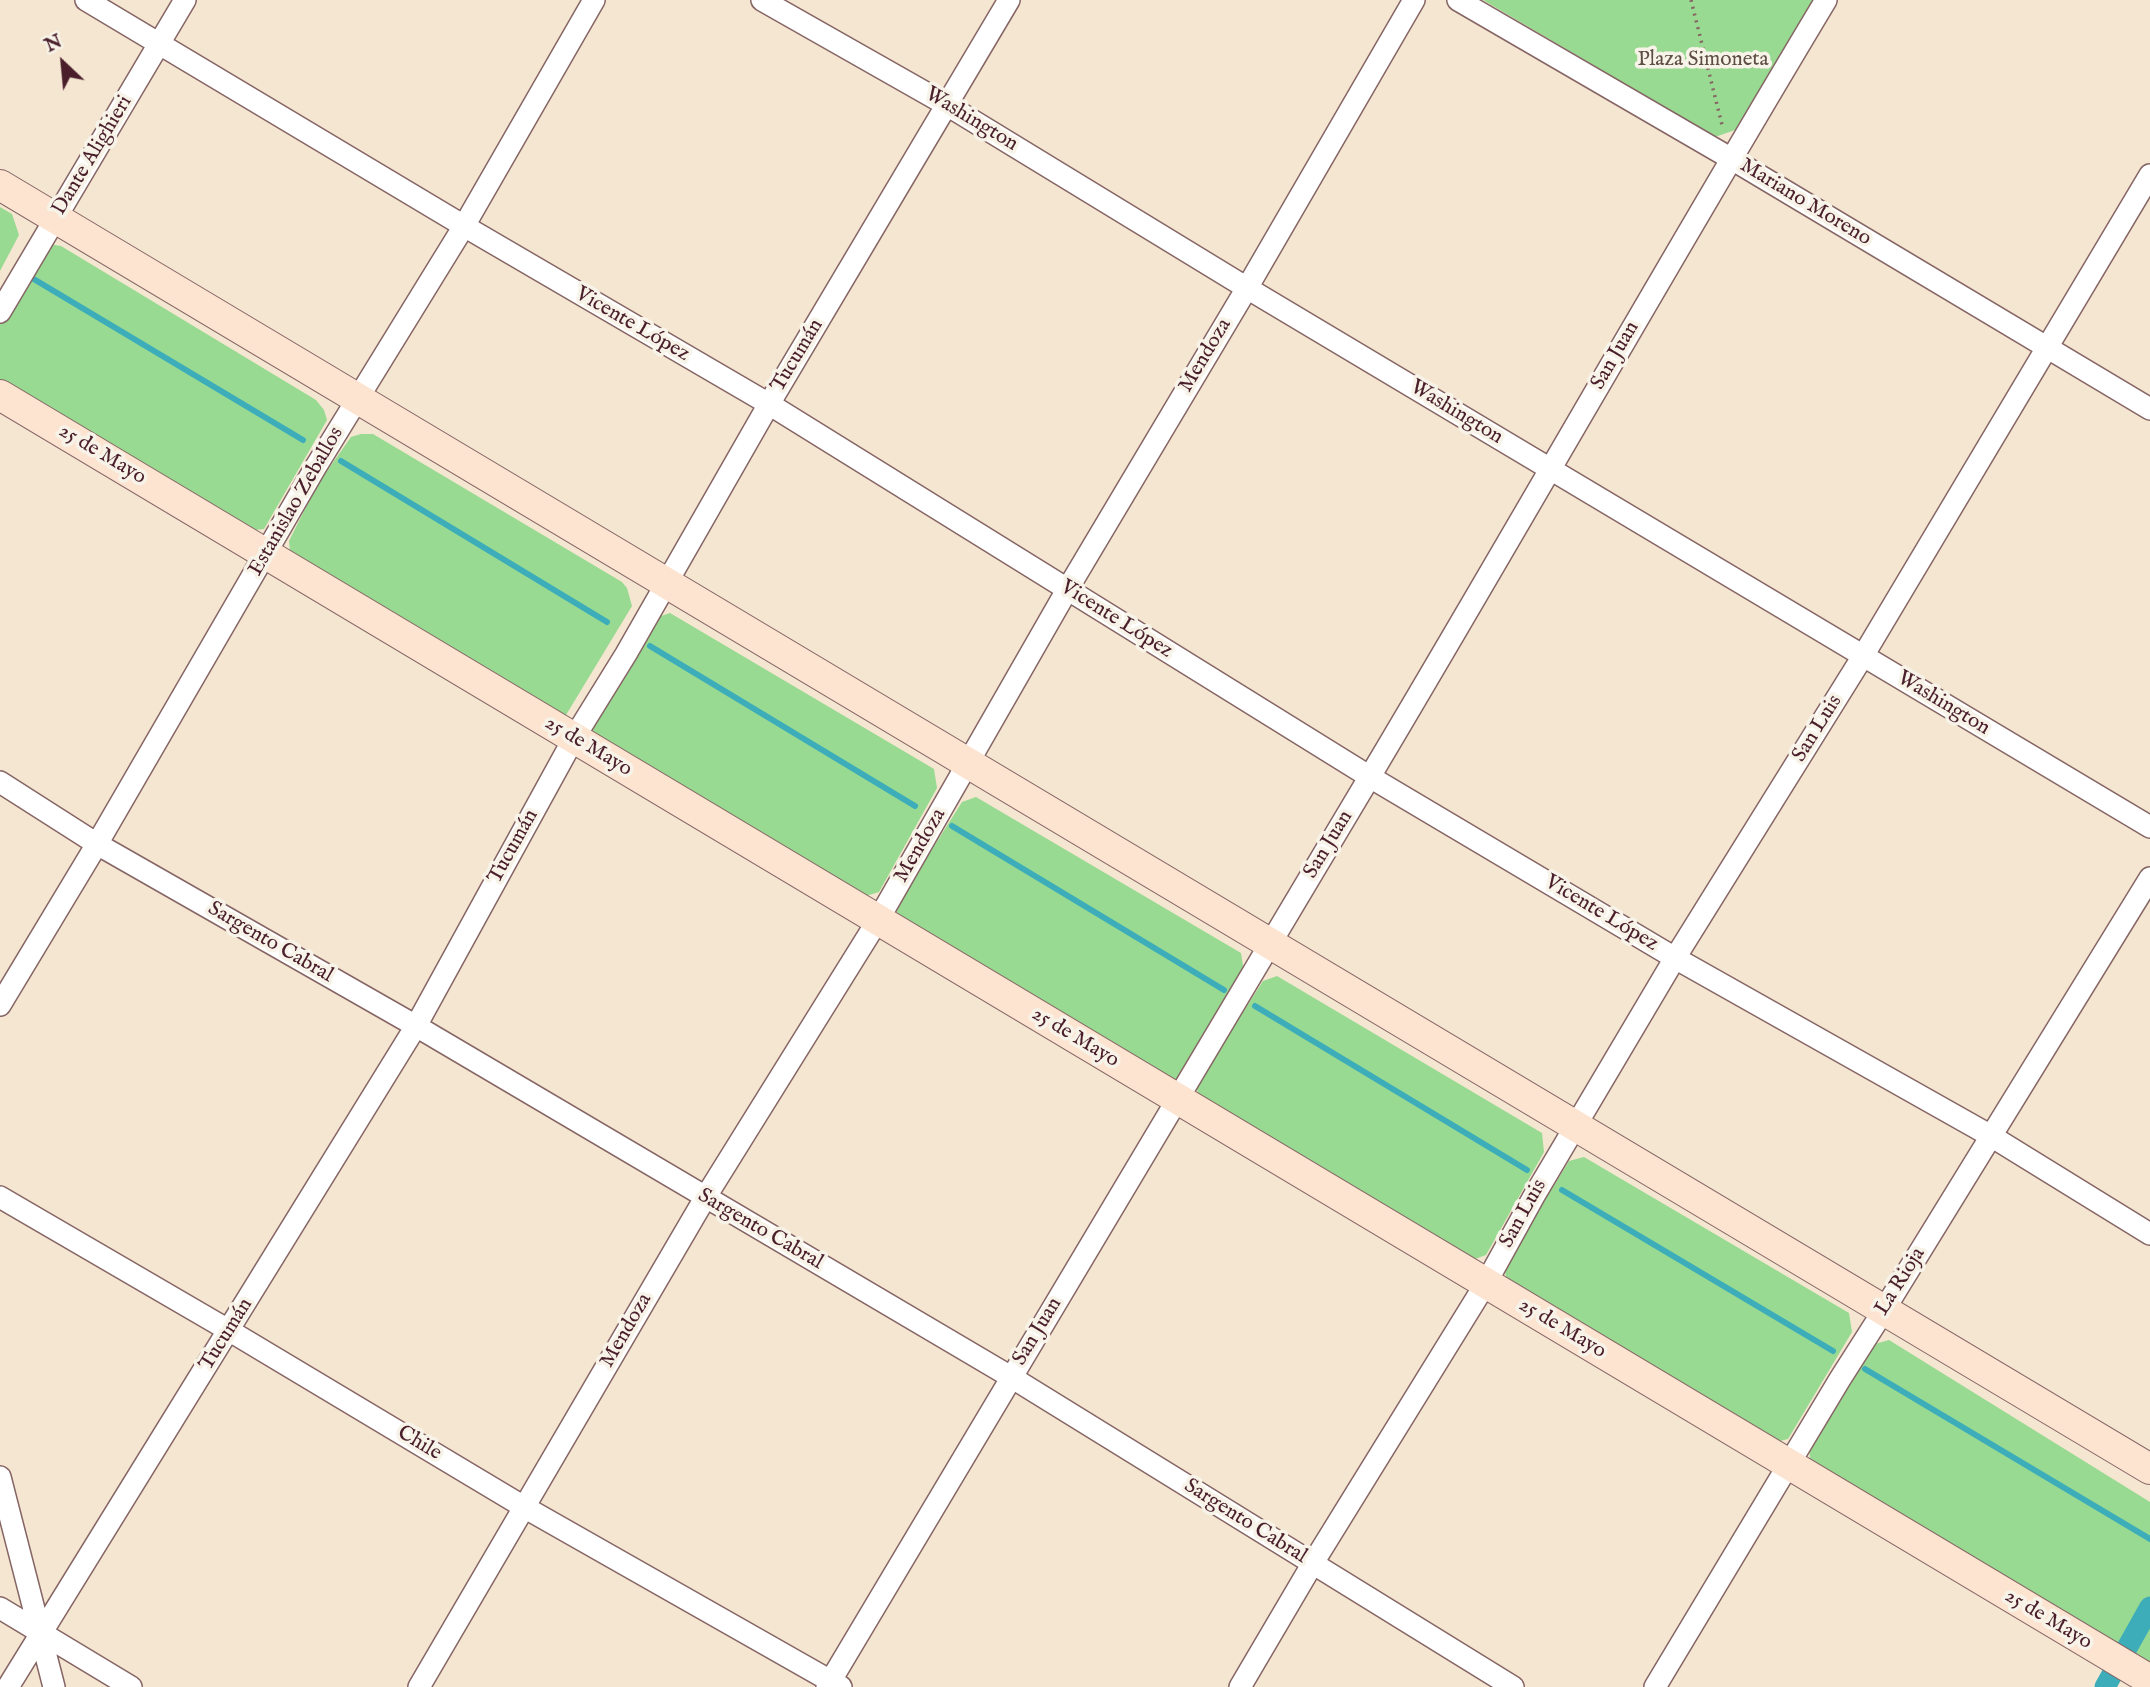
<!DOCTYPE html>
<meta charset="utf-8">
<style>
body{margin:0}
#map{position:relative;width:2150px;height:1687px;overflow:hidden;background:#f4e6d0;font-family:"IM FELL English",serif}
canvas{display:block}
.north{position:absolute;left:28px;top:28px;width:70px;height:70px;-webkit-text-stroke:5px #f7f3e8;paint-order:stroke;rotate:334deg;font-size:19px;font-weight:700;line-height:28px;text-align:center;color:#4a1f2b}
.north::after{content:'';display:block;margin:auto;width:24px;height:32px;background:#4a1f2b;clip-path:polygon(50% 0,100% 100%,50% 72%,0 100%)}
</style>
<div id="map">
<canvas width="2150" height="1687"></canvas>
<div class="north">N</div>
</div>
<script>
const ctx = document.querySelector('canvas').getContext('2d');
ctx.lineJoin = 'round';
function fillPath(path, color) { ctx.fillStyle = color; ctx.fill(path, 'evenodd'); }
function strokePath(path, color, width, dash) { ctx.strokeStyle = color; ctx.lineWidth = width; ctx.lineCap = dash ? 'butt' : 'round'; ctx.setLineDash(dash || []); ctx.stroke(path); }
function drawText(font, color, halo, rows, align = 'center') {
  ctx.font = font + ' "IM FELL English",serif'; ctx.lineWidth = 7; ctx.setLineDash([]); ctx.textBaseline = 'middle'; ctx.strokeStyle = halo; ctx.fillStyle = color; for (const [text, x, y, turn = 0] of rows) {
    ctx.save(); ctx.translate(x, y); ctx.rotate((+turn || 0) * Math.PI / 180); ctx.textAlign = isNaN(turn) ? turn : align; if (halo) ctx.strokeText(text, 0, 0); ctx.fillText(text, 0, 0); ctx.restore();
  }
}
const green = new Path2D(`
 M1483 0H1815L1735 130 1715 137Z
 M0 207 12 214 19 235 0 271Z
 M49 244 61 246 316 400 324 410 327 420 264 529 244 531 0 383V324L39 249Z
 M361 434H373L622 582 627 588 632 606 566 715 552 717 290 552 289 541 317 485 351 437Z
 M670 613 934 769 937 788 879 892 859 898 592 739 589 722 655 618Z
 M976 797 1241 953 1244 972 1186 1076 1166 1082 899 923 896 906 962 802Z
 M1277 976 1542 1133 1544 1152 1486 1255 1467 1262 1200 1102 1196 1085 1263 981Z
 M1584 1157 1849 1313 1852 1332 1788 1439 1768 1444 1507 1283 1504 1266 1569 1161Z
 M1889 1340 2150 1502V1677L1811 1467 1809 1449 1875 1344Z`);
const stream = new Path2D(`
 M32 278 303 440
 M341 461 607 622
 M650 646 915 806
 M952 826 1224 990
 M1255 1006 1527 1170
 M1562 1190 1833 1351
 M1865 1369 2150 1539`);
const canal = new Path2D(`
 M2105 1687 2150 1607`);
const path = new Path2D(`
 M1691 0 1723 129`);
const street = new Path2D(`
 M86 0 464 226 769 404 1370 777 1675 958 1991 1136 2150 1234
 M762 0 947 105 1247 288 2150 827
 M1458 0 1730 158 2150 409
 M0 312 185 0
 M0 782 97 844 416 1026 1011 1377 1513 1687
 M0 1005 97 844 315 468 464 226 594 0
 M0 1197 230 1331 524 1507 841 1687
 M0 1477 54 1687
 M0 1608 131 1687
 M8 1687 416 1026 574 738 626 654 769 404 1009 0
 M419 1687 705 1198 878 920 1067 590 1247 288 1414 0
 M827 1687C1007 1381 1191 1078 1372 773 1525 516 1672 256 1826 0
 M1240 1687 1313 1563 1486 1283 1534 1196 1675 958 1863 656 2150 175
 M1655 1687 1840 1379 1884 1310 2150 878`);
const secondary = new Path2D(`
 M0 185 2150 1469
 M0 395 2150 1680`);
const parkNames = [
 ["Plaza Simoneta",1703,61]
];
const streetNames = [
 ["Washington",971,120,31],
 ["Dante Alighieri",93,156,-59],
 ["Mariano Moreno",1805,203,31],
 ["Vicente López",632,325,30],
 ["Tucumán",798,356,-59],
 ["Mendoza",1206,356,-59],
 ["San Juan",1616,356,-60],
 ["Washington",1456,413,31],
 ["25 de Mayo",102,455,31],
 ["Estanislao Zeballos",297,502,-60],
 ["Vicente López",1116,620,32],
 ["Washington",1943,704,31],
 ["San Luis",1818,729,-58],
 ["25 de Mayo",588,747,31],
 ["San Juan",1329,845,-59],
 ["Mendoza",921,846,-60],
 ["Tucumán",514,847,-61],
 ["Vicente López",1601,914,31],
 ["Sargento Cabral",270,943,30],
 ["25 de Mayo",1075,1038,31],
 ["San Luis",1524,1214,-61],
 ["Sargento Cabral",760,1230,30],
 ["La Rioja",1901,1282,-58],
 ["25 de Mayo",1562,1329,31],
 ["Mendoza",627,1331,-60],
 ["San Juan",1038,1332,-59],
 ["Tucumán",227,1335,-58],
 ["Chile",419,1444,31],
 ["Sargento Cabral",1245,1522,32],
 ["25 de Mayo",2048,1620,31]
];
fillPath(green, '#98da91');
strokePath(stream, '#3eadba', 6);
strokePath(canal, '#3eadba', 21);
strokePath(street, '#866565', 24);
strokePath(secondary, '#866565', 32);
strokePath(path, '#866565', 3.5, [2, 5]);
strokePath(street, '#fff', 21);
strokePath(secondary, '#fde4d1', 30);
drawText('21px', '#5e4e44', '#f7f3e8', parkNames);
drawText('21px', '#4a1f2b', '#f7f3e8', streetNames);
</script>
